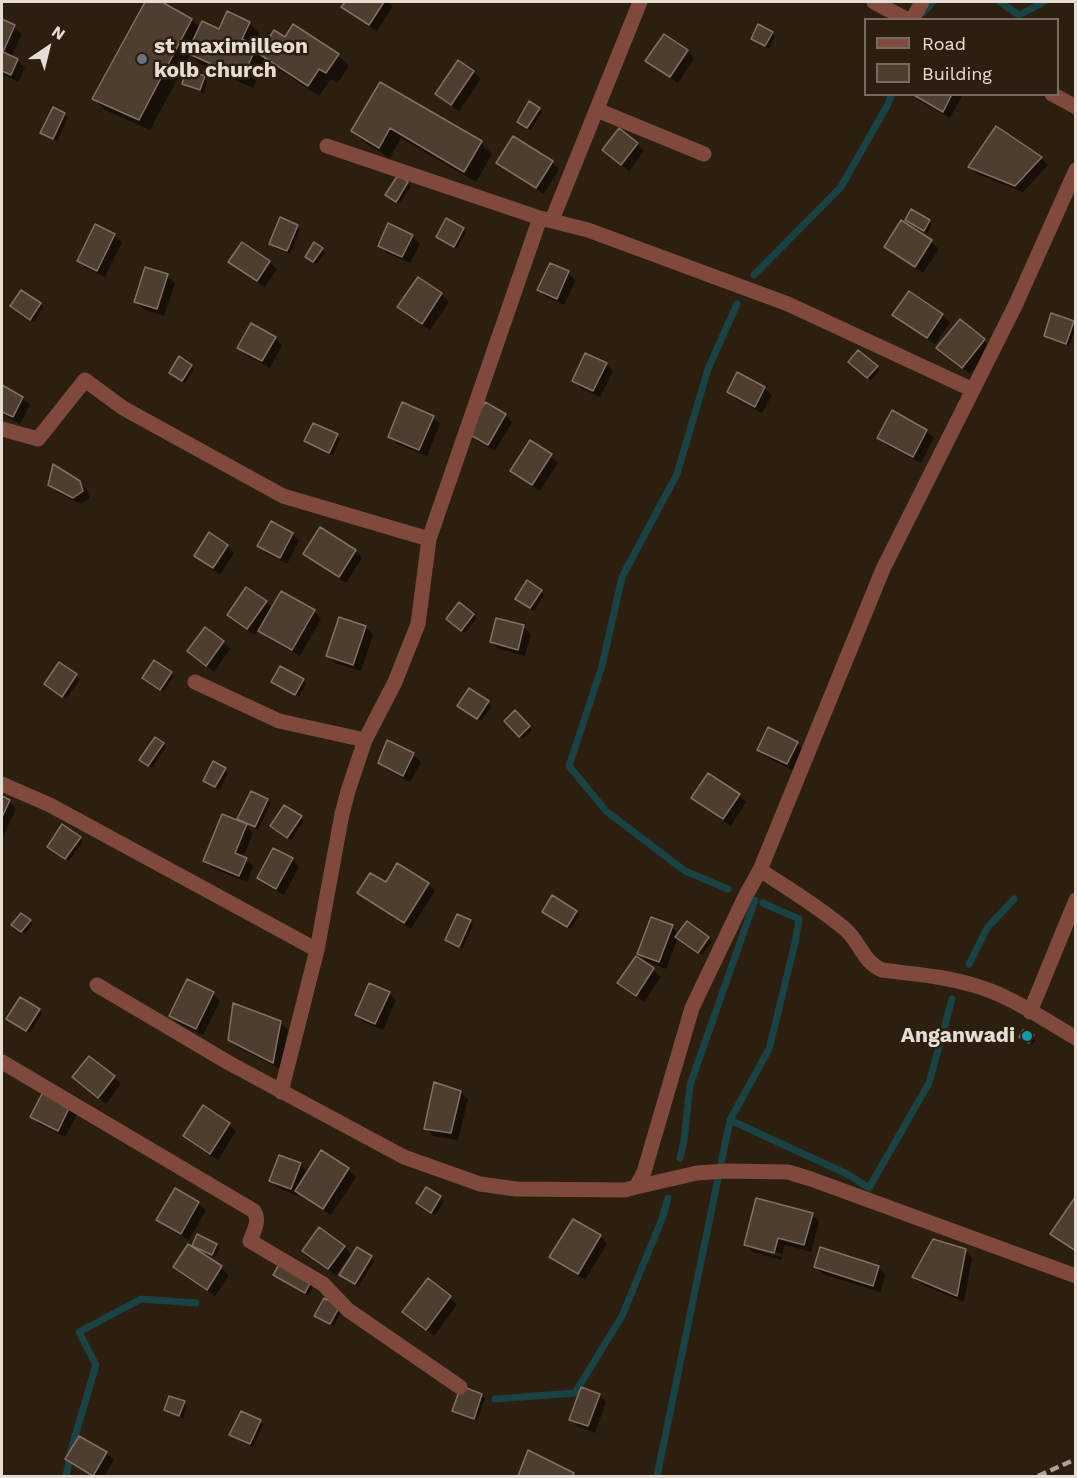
<!DOCTYPE html>
<style>
body{margin:0}
#map{position:relative;width:1077px;height:1478px;overflow:hidden;background:#2c1f10;font-family:"Work Sans",sans-serif}
canvas{display:block}
.frame{position:absolute;inset:0;border:3px solid #e6ded4;pointer-events:none}
.legend{position:absolute;left:864px;top:18px;width:195px;height:78px;box-sizing:border-box;background:#2c1f10;border:2px solid #766b5e;margin:0;padding:8px 10px;list-style:none;font-size:18px;color:#e6ded4}
.legend li{display:flex;align-items:center;gap:12px;height:30px}
.legend b{width:30px;border:2px solid #766b5e}
.north{position:absolute;left:18px;top:18px;width:60px;height:60px;-webkit-text-stroke:4px #2c1f10;paint-order:stroke;rotate:35deg;font-size:16px;font-weight:700;line-height:24px;text-align:center;color:#e6ded4}
.north::after{content:'';display:block;margin:auto;width:21px;height:27px;background:#e6ded4;clip-path:polygon(50% 0,100% 100%,50% 72%,0 100%)}
</style>
<div id="map">
<canvas width="1077" height="1478"></canvas>
<div class="frame"></div>
<ul class="legend">
<li><b style="height:8px;background:#80493e"></b>Road</li>
<li><b style="height:16px;background:#4e3e30"></b>Building</li>
</ul>
<div class="north">N</div>
</div>
<script>
const ctx = document.querySelector('canvas').getContext('2d');
ctx.lineJoin = 'round';
function fillPath(path, color) { ctx.fillStyle = color; ctx.fill(path, 'evenodd'); }
function strokePath(path, color, width, dash) { ctx.strokeStyle = color; ctx.lineWidth = width; ctx.lineCap = dash ? 'butt' : 'round'; ctx.setLineDash(dash || []); ctx.stroke(path); }
function drawText(font, color, halo, rows, align = 'center') {
  ctx.font = font + ' "Work Sans",sans-serif'; ctx.lineWidth = 5; ctx.setLineDash([]); ctx.textBaseline = 'middle'; ctx.strokeStyle = halo; ctx.fillStyle = color; for (const [text, x, y, turn = 0] of rows) {
    ctx.save(); ctx.translate(x, y); ctx.rotate((+turn || 0) * Math.PI / 180); ctx.textAlign = isNaN(turn) ? turn : align; if (halo) ctx.strokeText(text, 0, 0); ctx.fillText(text, 0, 0); ctx.restore();
  }
}
const shadow = new Path2D(`
 M146 2H159L192 20 200 28 219 31 249 23 260 34 255 46 261 52 285 39 338 55 349 66 338 83 331 79 319 96 272 65 267 59 253 88 200 64 191 54 150 130 105 110 94 99Z
 M347 2H388L393 6 377 31 351 14 343 6Z
 M2 21 14 27 22 34 11 57 17 60 25 68 18 82 2 74Z
 M772 33 775 36 769 49 756 42 753 39Z
 M687 51 694 58 678 83 655 68 647 61Z
 M459 62 473 72 481 79 459 111 445 101 437 94Z
 M204 78 207 81 204 93 187 87 183 84Z
 M380 84 481 143 492 154 476 182 401 138 390 158 364 142 353 131Z
 M913 94H963L950 118 918 100Z
 M53 109 65 114 68 117 57 141 45 136 42 133Z
 M539 109 542 112 531 130 522 125Z
 M997 128 1041 158 1048 165 1023 192 977 174 970 167Z
 M637 144 644 151 629 171 604 150Z
 M498 162H552L559 169 544 194 505 170Z
 M407 183 411 186 399 204 390 198Z
 M906 220 929 221 932 224 927 233Z
 M901 222 931 242 939 249 923 273 893 254 886 247Z
 M389 225 412 236 420 244 410 263 387 253 380 245Z
 M297 226 300 229 290 254 274 247 271 243Z
 M463 229 466 232 457 249 441 240 438 237Z
 M114 235 122 242 105 277 86 268 79 261Z
 M322 249 325 252 317 264 310 260Z
 M230 262H269L277 269 265 287 237 269Z
 M550 265 568 273 576 280 564 305 546 297 539 290Z
 M167 276 175 283 164 316 143 309 136 301Z
 M418 279 441 294 449 302 430 330 406 314 399 307Z
 M909 293 942 315 950 322 935 344 901 322 894 315Z
 M40 304 43 307 34 322 15 309Z
 M1073 322 1076 324V327L1069 346 1049 339 1045 336Z
 M275 338 282 345 270 368 246 355 239 348Z
 M984 340 991 348 970 374 945 355Z
 M606 364 613 371 600 397 581 388 574 381Z
 M853 365 877 367 880 370 871 380Z
 M191 366 194 369 185 383 174 376Z
 M2 387 22 398 30 405 20 424 2 414Z
 M764 388 772 395 762 413 736 399 729 392Z
 M892 412 927 431 934 438 921 463 886 445 879 437Z
 M505 415 512 422 495 451 476 440 469 433Z
 M433 417 440 424 427 456 397 444 390 436Z
 M337 436 340 439 333 455 309 444 306 441Z
 M551 456 558 463 540 491 519 478 512 470Z
 M79 482 87 490 90 498 81 504 57 492 50 485Z
 M292 534 299 541 287 564 266 553 259 545Z
 M227 546 234 553 220 575 203 563 196 556Z
 M355 551 362 558 346 583 312 561 305 554Z
 M527 582 544 595 534 611 520 601Z
 M266 602 273 609 314 611 321 619 300 656 267 638 259 629 255 635 236 622Z
 M459 604 477 618 465 633 451 622Z
 M340 618 366 627 373 635 361 671 335 663 328 655Z
 M523 627 531 634 525 656 499 649 491 642Z
 M223 642 230 649 214 672 189 651Z
 M60 664 80 679 66 699 49 687Z
 M171 673 174 676 163 692 147 681Z
 M303 680 306 684 299 697 276 685 273 682Z
 M469 690 492 706 481 721 462 709Z
 M515 712 532 730 523 739 506 721Z
 M388 742 413 755 421 762 410 782 387 770 380 763Z
 M797 743 804 750 794 771 767 757 759 749Z
 M163 744 166 747 152 768 144 763Z
 M225 770 228 773 219 790 204 780Z
 M252 793 268 800 271 803 258 830 243 822 239 818Z
 M739 795 746 802 731 826 700 805 693 798Z
 M2 798 9 801 16 809 2 839Z
 M301 818 304 821 291 840 275 829Z
 M246 825 253 833 243 858 253 866 247 882 212 868 205 861Z
 M80 838 83 841 69 861 52 850Z
 M292 859 299 867 284 895 266 885 259 878Z
 M428 884 435 891 411 929 366 900 359 893Z
 M576 912 579 915 571 929 547 915Z
 M30 921 33 924 25 934 16 928Z
 M470 922 473 925 462 949 450 943 446 939Z
 M687 923 712 941 702 955 678 938 666 969 646 961 639 953 672 927 679 934Z
 M636 958 653 970 661 977 644 1002 626 990 619 983Z
 M389 993 396 1000 383 1030 364 1022 356 1014Z
 M213 994 220 1001 203 1035 178 1023 171 1016Z
 M39 1010 42 1013 30 1033 11 1022Z
 M281 1023 288 1030 280 1069 237 1047 230 1040Z
 M1033 1036 1036 1040 1032 1045 1024 1040Z
 M74 1077H114L121 1084 106 1104Z
 M45 1092 78 1113 65 1137 39 1124 32 1117Z
 M461 1092 468 1099 458 1140 433 1136 426 1128Z
 M229 1124 236 1131 218 1160 192 1143 185 1135Z
 M322 1152 348 1169 356 1177 331 1215 304 1198 299 1193 298 1196 278 1188 271 1181 300 1164 308 1172Z
 M427 1189 444 1201 435 1215 418 1203Z
 M198 1203 206 1210 189 1240 165 1227 158 1220Z
 M812 1214 819 1222 811 1252 785 1245 781 1260 753 1252 746 1245ZM752 1246 782 1254 781 1257 752 1249Z
 M198 1236 217 1245 220 1248 215 1257 197 1249 196 1251 221 1268 229 1275 215 1296 182 1274 174 1267 192 1248Z
 M600 1236 607 1244 585 1280 559 1264 551 1257Z
 M344 1247 351 1254 336 1275 311 1258 304 1251Z
 M965 1251 972 1258 964 1302 921 1284 914 1277Z
 M371 1257 374 1261 358 1287 344 1278Z
 M816 1267H878L886 1274 880 1292 823 1274Z
 M275 1275 314 1285 308 1295 278 1278Z
 M428 1280 457 1305 434 1336 404 1312Z
 M324 1300 342 1310 334 1326 319 1318Z
 M462 1388 482 1395 485 1399 477 1421 457 1414 454 1410Z
 M599 1395 606 1402 595 1433 578 1426 571 1419Z
 M184 1403 187 1406 183 1418 169 1413 166 1409Z
 M260 1422 263 1425 253 1447 234 1438 231 1434Z
 M529 1452 573 1474 575 1476H520Z
 M106 1453 114 1460 104 1476H92L74 1466 67 1459Z`);
const stream = new Path2D(`
 M1000 2 1019 15 1044 2
 M924 12 933 2
 M754 275 841 187 887 106 892 94
 M728 889 685 871 606 811 569 766 602 666 622 577 677 474 708 369 737 304
 M969 964 987 928 1014 899
 M730 1120 847 1174 869 1188 929 1083 952 999
 M680 1158 684 1141 690 1085 755 900
 M495 1399 575 1393 622 1316 662 1219 668 1198
 M66 1476 73 1443 96 1365 79 1332 141 1299 196 1303
 M657 1476 730 1120 769 1049 795 943 799 919 763 903`);
const building = new Path2D(`
 M145 2H162L192 19 139 120 92 99Z
 M345 2H384L369 25 341 7Z
 M227 11 250 22 242 39 257 46 242 78 187 53 202 21 219 29Z
 M2 19 15 25 3 52 18 59 11 75 2 71Z
 M293 24 339 54 326 73 319 69 308 86 259 54 274 30 285 37Z
 M758 24 773 32 765 46 751 39Z
 M664 34 688 50 670 77 645 61Z
 M458 60 474 71 451 105 435 94Z
 M186 70 205 76 200 90 182 84Z
 M380 82 482 141 464 172 390 128 379 148 351 131Z
 M912 94H952L943 112Z
 M529 101 540 108 527 128 517 122Z
 M53 107 65 113 53 139 40 133Z
 M996 126 1042 157 1015 186 968 167Z
 M619 128 638 143 621 165 602 150Z
 M513 136 553 161 536 188 496 163Z
 M398 175 408 182 396 202 385 195Z
 M911 209 930 220 924 231 905 220Z
 M280 217 298 225 287 251 269 244Z
 M446 218 464 228 454 247 436 237Z
 M901 220 932 240 915 267 884 247Z
 M388 223 413 235 402 257 378 246Z
 M95 224 115 234 97 271 77 261Z
 M242 242 270 261 257 281 228 262Z
 M314 242 323 248 313 262 305 257Z
 M550 263 569 271 557 299 537 290Z
 M145 267 168 274 157 309 134 302Z
 M418 277 442 293 422 324 397 307Z
 M21 290 41 303 30 320 10 306Z
 M909 291 943 314 927 338 892 315Z
 M1051 313 1074 321 1066 344 1044 336Z
 M960 319 985 339 962 368 936 348Z
 M251 323 276 337 262 361 237 348Z
 M858 350 878 366 867 378 848 362Z
 M585 353 607 363 593 391 572 381Z
 M179 356 192 365 182 381 169 373Z
 M737 372 765 387 755 407 727 392Z
 M2 385 23 397 13 417 2 412Z
 M402 402 434 416 419 450 388 437Z
 M485 402 506 414 488 445 467 433Z
 M892 410 927 430 913 457 877 438Z
 M313 423 338 434 329 453 304 441Z
 M530 440 552 454 532 485 510 471Z
 M53 464 80 481 83 491 73 498 48 485Z
 M271 521 293 533 280 558 257 546Z
 M320 527 356 550 339 577 303 554Z
 M209 532 228 545 213 568 194 556Z
 M527 580 542 590 530 608 515 599Z
 M246 587 267 601 247 629 227 615Z
 M281 591 315 610 292 650 258 631Z
 M459 602 474 614 461 631 446 619Z
 M339 617 366 626 353 665 326 656Z
 M496 618 524 625 518 650 490 642Z
 M205 627 224 641 206 666 187 651Z
 M154 660 172 672 160 690 142 678Z
 M59 662 77 674 62 697 44 684Z
 M280 666 304 679 295 695 271 682Z
 M469 688 489 701 477 719 457 706Z
 M515 710 530 726 519 737 504 721Z
 M768 727 798 742 787 764 757 750Z
 M155 737 164 743 148 766 139 760Z
 M387 740 414 753 403 776 378 763Z
 M213 761 226 768 215 787 203 781Z
 M708 773 740 794 723 819 691 798Z
 M251 791 268 799 255 827 237 819Z
 M2 796 10 800 2 817Z
 M284 805 302 816 287 838 270 826Z
 M222 814 247 824 235 853 247 858 239 876 203 861Z
 M62 824 81 837 65 859 47 847Z
 M273 848 293 858 276 889 257 878Z
 M397 863 429 883 404 923 357 893 370 873 386 882Z
 M552 895 577 911 567 927 542 912Z
 M21 913 31 920 21 932 11 925Z
 M457 914 471 920 459 947 445 940Z
 M651 917 673 925 659 962 637 954Z
 M687 921 709 937 698 953 675 937Z
 M636 956 654 968 636 996 617 983Z
 M187 979 214 992 196 1029 169 1016Z
 M369 983 390 992 375 1024 355 1015Z
 M20 997 40 1009 26 1031 6 1019Z
 M233 1003 281 1021 273 1063 228 1040Z
 M1023 1030 1034 1035 1029 1043 1019 1037Z
 M89 1056 115 1076 98 1098 72 1077Z
 M434 1082 461 1091 451 1133 424 1129Z
 M44 1090 71 1104 58 1131 30 1117Z
 M203 1105 230 1123 210 1154 183 1136Z
 M321 1150 349 1168 323 1209 295 1191Z
 M279 1155 301 1163 291 1189 269 1181Z
 M426 1187 441 1196 431 1213 416 1203Z
 M175 1188 199 1202 181 1234 156 1220Z
 M1076 1196V1251L1050 1234Z
 M756 1198 813 1213 804 1245 778 1238 774 1253 744 1245Z
 M573 1219 601 1235 578 1274 549 1257Z
 M319 1227 345 1246 328 1269 302 1251Z
 M197 1234 217 1244 212 1255 192 1246Z
 M933 1239 966 1249 957 1296 912 1277Z
 M188 1244 222 1266 207 1290 173 1267Z
 M357 1247 372 1256 355 1284 339 1275Z
 M820 1247 879 1266 873 1286 814 1267Z
 M280 1263 311 1281 305 1293 273 1275Z
 M428 1278 451 1296 426 1330 402 1312Z
 M324 1298 340 1306 330 1324 314 1316Z
 M461 1386 482 1394 474 1419 452 1411Z
 M581 1387 600 1394 588 1426 569 1420Z
 M169 1396 185 1401 179 1416 164 1410Z
 M241 1411 261 1420 250 1444 229 1435Z
 M79 1436 107 1452 93 1476 65 1459Z
 M528 1450 574 1473 572 1476H518Z`);
const minor = new Path2D(`
 M874 2 908 20
 M912 20 922 2
 M1052 94 1076 107
 M597 110 704 154
 M327 146 540 218 588 230 788 304 973 390
 M552 220 640 2
 M2 429 38 439 85 380 123 408 283 496 429 539
 M195 682 279 721 365 740
 M2 784 50 805 317 950 281 1092
 M760 870C789 889 819 907 845 929 861 943 862 961 882 970 912 974 944 976 973 985 1010 995 1043 1019 1076 1038
 M317 950 342 814 348 791 365 740 395 682 418 624 429 539 540 218
 M97 985 229 1063 404 1157 480 1184 516 1189 625 1190 636 1187 644 1172 692 1008 746 895 760 870 883 569 1015 306 1076 170
 M1030 1012 1076 900
 M2 1062 254 1211C260 1221 254 1231 250 1241L323 1284 348 1310 460 1387
 M636 1187 697 1173 726 1171 788 1172 811 1179 1076 1276`);
const rail = new Path2D(`
 M1038 1476 1076 1459`);
const markers = [
 [142,59,6,"#6b7280"],
 [1027,1036,6,"#0f9aa8"]
];
const poiNames = [
 ["st maximilleon",154,47],
 ["kolb church",154,71],
 ["Anganwadi",1015,1036,"right"]
];
fillPath(shadow, '#0007');
strokePath(stream, '#184244', 7);
fillPath(building, '#4e3e30');
strokePath(building, '#837062', 1.5);
strokePath(minor, '#80493e', 15);
strokePath(rail, '#aba196', 4.5, [9, 4.5]);
for (const [x, y, r, color] of markers) { const dot = new Path2D(); dot.arc(x, y, r, 0, 2 * Math.PI); ctx.fillStyle = color; ctx.fill(dot); strokePath(dot, '#2c1f10', 2); }
drawText('bold 21px', '#e6ded4', '#2c1f10', poiNames, 'left');
</script>
